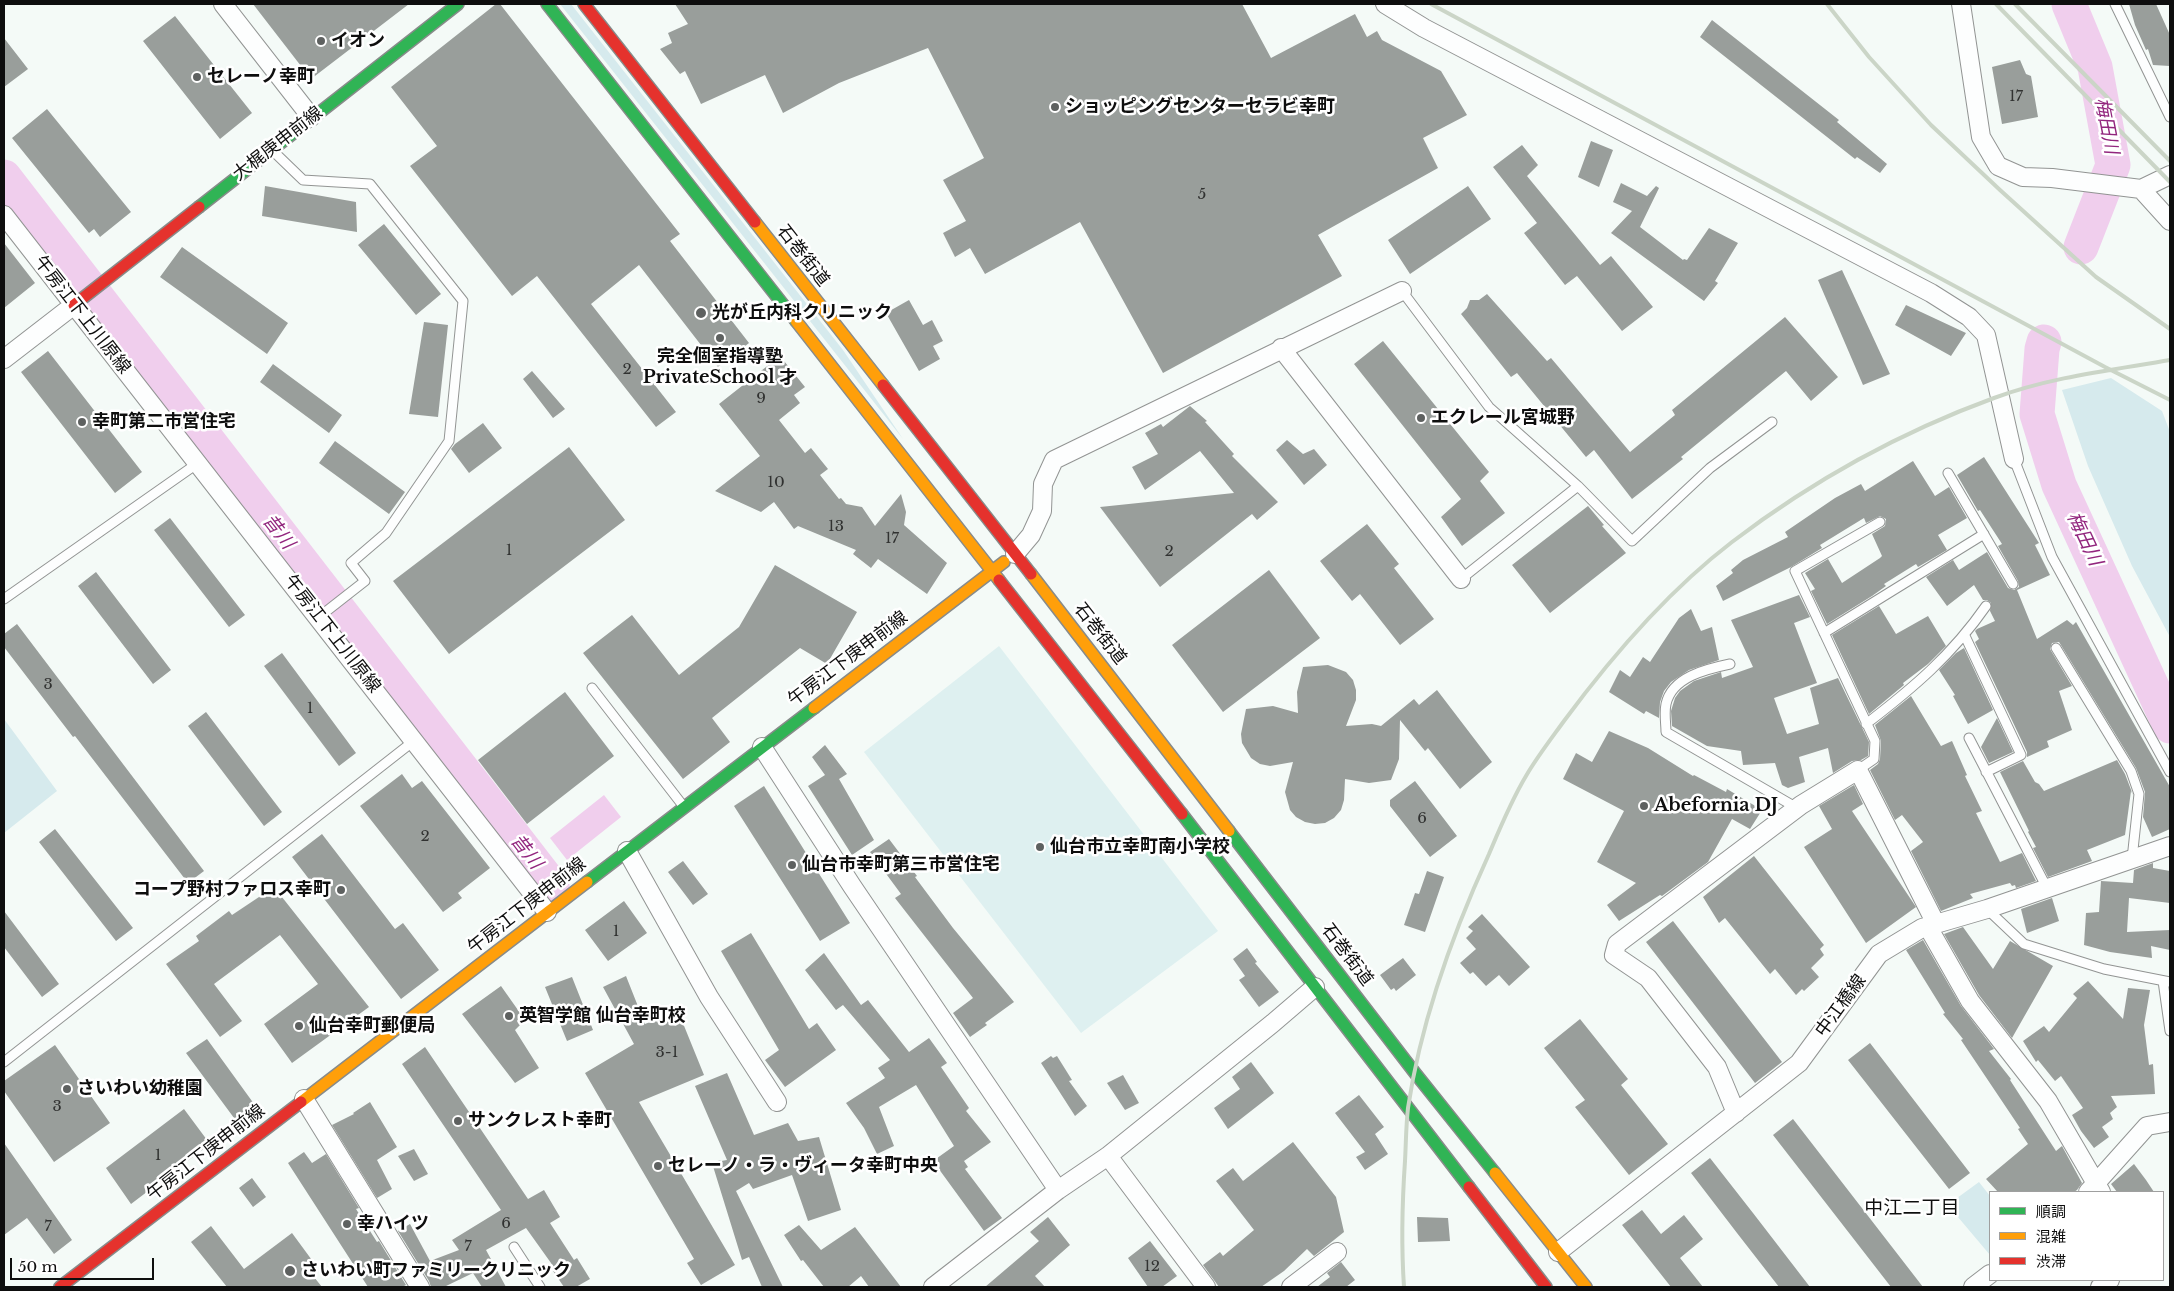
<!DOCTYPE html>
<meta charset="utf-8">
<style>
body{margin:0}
#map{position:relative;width:2174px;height:1291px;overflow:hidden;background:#f4faf7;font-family:"Libre Baskerville","Noto Sans JP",serif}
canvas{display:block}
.frame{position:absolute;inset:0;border:5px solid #0e0e0e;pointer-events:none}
.legend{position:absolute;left:1989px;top:1191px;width:175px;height:90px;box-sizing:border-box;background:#fff;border:1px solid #9f9f9f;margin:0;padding:6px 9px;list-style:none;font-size:15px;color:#0e0e0e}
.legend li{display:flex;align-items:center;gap:10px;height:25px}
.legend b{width:25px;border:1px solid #9f9f9f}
.scale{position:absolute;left:10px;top:1258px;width:144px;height:22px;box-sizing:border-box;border:2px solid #0e0e0e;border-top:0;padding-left:6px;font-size:15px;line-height:18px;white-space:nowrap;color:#0e0e0e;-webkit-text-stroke:4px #fff;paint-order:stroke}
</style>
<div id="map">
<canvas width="2174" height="1291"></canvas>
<div class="frame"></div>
<ul class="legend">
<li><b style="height:6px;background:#30b455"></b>順調</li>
<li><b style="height:6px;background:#ff9f0a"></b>混雑</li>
<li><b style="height:6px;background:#e5322d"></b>渋滞</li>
</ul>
<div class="scale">50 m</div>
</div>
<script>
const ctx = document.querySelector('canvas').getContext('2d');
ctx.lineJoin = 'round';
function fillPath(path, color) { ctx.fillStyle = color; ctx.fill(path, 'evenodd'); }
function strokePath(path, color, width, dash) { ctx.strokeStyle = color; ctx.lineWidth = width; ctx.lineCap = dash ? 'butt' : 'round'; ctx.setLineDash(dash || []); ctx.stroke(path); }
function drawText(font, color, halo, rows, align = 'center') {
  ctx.font = font + ' "Libre Baskerville","Noto Sans JP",serif'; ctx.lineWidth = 5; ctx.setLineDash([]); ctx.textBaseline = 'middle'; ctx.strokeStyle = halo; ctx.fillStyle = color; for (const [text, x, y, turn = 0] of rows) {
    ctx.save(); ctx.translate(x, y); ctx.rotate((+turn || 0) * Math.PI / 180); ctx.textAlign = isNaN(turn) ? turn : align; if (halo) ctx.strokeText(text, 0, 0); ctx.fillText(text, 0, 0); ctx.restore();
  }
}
const green = new Path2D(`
 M560 4H571L843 350 903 439Z
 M2111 378 2162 411 2170 432V637L2132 566 2088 466 2062 390Z
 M4 719 57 791 4 833Z
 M1979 1182 1990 1196V1255L1952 1210 1953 1201Z`);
const pitch = new Path2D(`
 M999 646 1218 931 1081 1033 864 752Z`);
const water = new Path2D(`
 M604 795 621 817 567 860 550 838Z`);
const river = new Path2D(`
 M2069 4 2095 67 2113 165 2081 247
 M4 177 552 886
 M2044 342 2042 349 2037 414 2059 485 2170 726`);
const building = new Path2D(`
 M253 4H409L311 79Z
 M496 4H500L680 234 670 241 749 343 718 367 639 265 591 304 676 412 656 427 537 276 512 296 410 166 437 146 391 87Z
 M675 4H1242L1271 58 1355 14 1367 37 1377 31 1382 40 1441 71 1467 115 1423 138 1438 168 1318 235 1342 276 1163 373 1080 222 985 274 970 248 955 257 943 233 966 221 943 180 984 158 928 48 839 83 783 113 765 75 701 104 685 71 680 74 660 49 672 43 668 33 688 24Z
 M2129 4H2156L2170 35V66L2153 65 2148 49 2146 50 2135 25Z
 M175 16 252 113 220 139 143 41Z
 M1712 20 1839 120 1837 122 1887 164 1880 173 1857 157 1855 159 1700 37Z
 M4 38 28 69 4 87Z
 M2020 60 2026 74 2031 76 2038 117 2002 124 1992 67Z
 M47 109 131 212 100 237 94 229 89 233 12 138Z
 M1591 141 1613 150 1599 187 1578 177Z
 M1522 145 1538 165 1527 176 1600 265 1611 256 1653 307 1622 331 1577 276 1565 285 1524 233 1537 223 1493 167Z
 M1621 183 1647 196 1656 186 1659 188 1640 227 1683 260 1684 259 1687 260 1709 228 1738 243 1715 281 1718 283 1704 301 1611 233 1632 211 1613 202Z
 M265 186 356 202 357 232 262 216Z
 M1468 186 1491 219 1410 274 1388 240Z
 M384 224 441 294 416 315 358 245Z
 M4 243 35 283 4 308Z
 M182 247 288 323 267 354 160 277Z
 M1842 270 1890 374 1863 385 1818 280Z
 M1487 294 1547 361 1551 358 1630 452 1675 415 1672 410 1785 317 1838 377 1811 401 1786 371 1681 457 1683 459 1632 499 1594 450 1586 457 1517 373 1511 377 1461 314 1467 308 1470 300H1479Z
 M909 300 923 325 932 320 943 341 933 346 940 359 919 371 886 313Z
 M1906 305 1966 333 1951 356 1895 325Z
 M424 322 448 325 438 417 409 414Z
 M1383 341 1489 472 1480 481 1505 513 1462 546 1441 517 1461 499 1354 364Z
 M48 351 142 472 115 493 21 372Z
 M780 356 805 387 794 395 800 403 779 420 805 453 811 448 828 469 820 475 839 499 841 498 846 504 862 507 875 526 901 494 906 512 904 525 947 563 927 594 878 559 871 568 853 554 856 550 798 526 794 529 774 502 761 512 715 491 760 456 719 404Z
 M273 364 342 415 329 433 260 382Z
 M532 371 565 409 553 418 523 379Z
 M1190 406 1207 421 1205 422 1234 454 1232 456 1278 502 1257 520 1252 514 1160 587 1100 507 1234 493 1200 451 1145 490 1132 467 1158 454 1145 433 1161 424 1163 427Z
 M483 423 502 448 469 473 451 449 455 444Z
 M1287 440 1303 454 1314 449 1327 465 1304 485 1276 450Z
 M335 441 405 492 389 514 319 463Z
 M569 447 625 520 449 654 393 581Z
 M1984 457 2039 543 2035 545 2050 575 2017 590 2037 639 2067 620 2073 625 2076 622 2170 787V829L2152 837 2143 817 2145 792 2136 768 2059 642 2052 643 2050 649 2072 686 2059 691 2072 730 2047 741 2049 747 2027 757V752L1975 642 1979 639 1975 631 1977 629 1995 621 1990 611 1991 603 1987 600H1983L1974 585 1947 606 1926 577 1953 560 1959 570 1987 552 2008 588 2014 590 2019 587 2018 581 1998 546 2002 544 1980 510 1978 511 1957 475Z
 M1913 461 1935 496 1949 487 1967 518 1938 535 1947 550 1918 567 1916 564 1884 584 1886 586 1872 596 1827 624 1811 591 1815 589 1805 573 1828 559 1842 583 1880 558 1882 556 1872 534 1885 526 1886 519 1880 516 1866 523 1864 518 1820 545 1822 548 1791 567 1723 601 1716 586 1733 573 1731 570 1743 560 1788 537 1785 532 1835 498 1861 484 1865 491Z
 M1588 506 1604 525 1602 526 1626 553 1550 613 1512 565Z
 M170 518 245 615 229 627 154 530Z
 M1367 524 1399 564 1394 568 1434 619 1400 645 1360 594 1352 601 1320 561Z
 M775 565 857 612 827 664 800 648 712 718 730 742 683 779 583 653 632 615 679 675 739 627Z
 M1269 570 1320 638 1223 712 1172 645Z
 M96 572 171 670 153 684 78 586Z
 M1799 595 1810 617 1794 623 1817 683 1774 698 1787 734 1819 724 1810 688 1838 678 1869 742 1868 756 1861 760 1852 761 1833 773 1828 748 1799 757 1805 782 1788 788 1782 785 1775 763 1743 765 1741 751 1707 746 1672 726 1671 711 1675 698 1680 691 1694 681 1721 672 1722 678 1753 667 1731 620Z
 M1879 606 1896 634 1928 616 1946 646 1928 664 1903 683 1904 685 1869 714 1832 635Z
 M1691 609 1701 631 1712 627 1719 660 1689 670 1671 682 1664 691 1660 702 1659 718 1646 711 1644 714 1609 692 1620 670 1630 677 1643 657 1650 662 1679 618Z
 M17 624 204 871 188 883 75 736 73 737 4 647V634Z
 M1964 648 1993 710 1968 724 1953 696 1955 695 1939 670 1956 653Z
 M282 653 356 753 339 766 264 666Z
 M1328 665 1346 672 1353 680 1356 690V700L1346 726 1372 724 1381 726 1414 699 1419 705 1437 690 1492 762 1460 789 1428 748 1425 751 1400 720 1399 759 1391 780 1369 783 1345 779 1344 800 1341 810 1334 818 1325 823 1315 824 1305 822 1296 817 1290 810 1285 792 1293 762 1270 766 1260 764 1251 758 1242 743 1241 734 1246 709 1273 706 1298 713 1297 692 1303 667Z
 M565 692 614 756 527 824 478 760Z
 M1911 696 1941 746 1952 741 1967 775 1965 776 1982 811 1976 813 2000 862 2022 853 2036 881 2016 888 2015 885 2012 886 2010 883 1970 894 1973 898 1941 911 1911 851 1923 842 1902 815 1895 820 1870 770 1878 764 1880 759 1881 741 1875 725Z
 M206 712 282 812 264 826 188 726Z
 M1997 718 2013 752 1989 763 1981 747Z
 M1609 731 1648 748 1693 776 1694 775 1726 792 1727 789 1762 810 1750 829 1732 819 1708 862 1662 896 1660 895 1619 921 1607 905 1636 883 1597 862 1624 811 1563 779 1576 753 1592 762Z
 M825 745 847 774 839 779 874 840 852 855 808 786 825 775 812 757Z
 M2117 760 2125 774 2133 795 2131 791 2125 835 2087 850 2092 861 2048 877 2033 848 2036 847 2028 832 2029 831 2000 772 2023 761 2035 782 2039 784 2044 791Z
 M402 774 412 788 422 781 490 868 458 893 462 898 443 912 360 806Z
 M1415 781 1457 836 1430 857 1390 806V800Z
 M1854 785 1863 804 1852 811 1916 907 1866 943 1804 847 1832 829 1819 806Z
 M764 786 850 923 820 941 734 806Z
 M55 829 133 928 116 941 39 842Z
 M322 834 395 929 403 923 439 970 401 999 292 857Z
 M889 839 917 876 915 877 953 928 1014 1002 985 1023 987 1025 970 1037 953 1013 973 998 895 898 901 894 870 852Z
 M1754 856 1824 945 1820 949 1824 955 1811 968 1819 977 1804 991 1802 989 1796 995 1775 969 1770 974 1725 918 1719 923 1703 897Z
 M683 861 708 894 693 905 668 872Z
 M2153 863V868L2170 871V903L2129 898 2127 932 2170 930V950L2151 946 2152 958 2110 952 2084 945 2086 913 2099 912 2101 881 2133 883 2134 870Z
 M1427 871 1444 877 1425 932 1404 925 1415 893 1419 894Z
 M274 887 369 1007 292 1063 264 1024 318 984 280 935 214 984 242 1021 220 1037 166 964 199 941 196 936 229 911 232 915Z
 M2052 898 2059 921 2027 933 2021 909Z
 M624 901 647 933 608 961 585 930Z
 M4 911 59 984 42 997 4 947Z
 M1482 914 1530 967 1509 986 1499 975 1486 986 1473 972 1470 974 1460 963 1476 949 1466 938 1473 931 1468 927Z
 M1673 921 1782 1062 1755 1083 1646 942Z
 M1963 927 1993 969 2010 941 2053 966 2012 1038 1979 995 1944 934Z
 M751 933 809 1029 817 1023 836 1050 785 1087 765 1060 779 1050 721 951Z
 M1923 940 1961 1006 1994 1049 1989 1051 2011 1079 2010 1080 2056 1151 2062 1146 2082 1183 2077 1190 2074 1192H1998L1986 1179 2028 1144 2018 1129 2020 1128 1961 1040 1963 1039 1943 1014 1945 1013 1906 950Z
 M1247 948 1257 962 1255 963 1279 992 1259 1007 1239 980 1245 976 1233 959Z
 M824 953 861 1005 868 1000 909 1052 929 1038 947 1063 941 1067 969 1108 966 1111 991 1142 964 1161 968 1167 965 1169 1002 1218 984 1231 933 1161 954 1146 916 1085 879 1107 894 1146 877 1154 864 1128 846 1103 885 1078 878 1068 890 1060 843 1005 836 1010 805 970Z
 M1403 958 1416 975 1396 991 1394 988 1391 990 1380 975Z
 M626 976 645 1024 678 1011 704 1075 639 1102 735 1265 701 1285 687 1263 694 1259 585 1073 634 1044 603 987Z
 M572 977 593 1030 567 1041 545 987Z
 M2088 981 2123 1019 2128 988 2150 990 2144 1025 2149 1065 2153 1064 2155 1094 2111 1096 2117 1107 2110 1113 2113 1119 2102 1127 2109 1137 2094 1148 2081 1131 2072 1115 2083 1108 2061 1076 2055 1081 2038 1060 2036 1062 2023 1041 2044 1026 2049 1032 2077 998 2073 994Z
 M501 986 525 1020 515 1030 539 1068 515 1083 462 1014Z
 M1580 1019 1628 1079 1621 1085 1668 1144 1629 1175 1575 1107 1585 1100 1544 1048Z
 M207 1039 257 1108 237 1122 186 1053Z
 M1870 1043 1970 1173 1949 1189 1848 1060Z
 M55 1045 110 1123 54 1162 4 1091V1081Z
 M425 1047 528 1199 544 1190 560 1217 550 1223 574 1260 577 1258 590 1279 576 1287H564L553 1271 556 1270 526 1228 486 1250 506 1287H482L473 1273 444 1287H431L429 1281 398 1231 410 1224 430 1261 459 1250 452 1240 501 1210 402 1064Z
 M1051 1056 1053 1058 1057 1056 1072 1080 1069 1081 1087 1106 1075 1116 1041 1063Z
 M1251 1062 1274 1093 1228 1129 1214 1108 1240 1089 1232 1077Z
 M727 1073 754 1135 788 1123 798 1141 819 1137 841 1210 808 1221 792 1175 753 1189 749 1183 736 1191 783 1287H762L749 1257 742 1260 712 1163 720 1160 721 1161 727 1160 695 1086Z
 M1123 1075 1139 1103 1125 1110 1107 1083Z
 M1359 1095 1384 1127 1375 1134 1388 1154 1365 1170 1356 1157 1365 1152 1335 1113Z
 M370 1102 397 1147 377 1160 392 1189 377 1198 332 1125 354 1114 353 1113Z
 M184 1109 210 1144 131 1204 106 1168Z
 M1793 1119 1923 1287H1891L1773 1135Z
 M1293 1142 1336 1197 1344 1232 1314 1256 1307 1249 1284 1271 1261 1287H1219L1203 1265 1220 1252 1223 1256 1254 1230 1216 1181 1233 1168 1243 1181Z
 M4 1143 72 1240 54 1254 27 1218 4 1235Z
 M414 1149 428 1174 414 1181 398 1156Z
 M304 1152 312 1163 326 1154 359 1208 356 1209 377 1242 379 1241 406 1285 402 1287H368L288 1163Z
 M1710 1158 1753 1213 1810 1287H1779L1737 1233 1691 1173Z
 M2134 1164 2146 1180 2154 1192H2117L2111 1184Z
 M252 1178 266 1197 253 1207 239 1188Z
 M1642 1210 1661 1234 1684 1215 1703 1239 1680 1258 1703 1287H1671L1622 1225Z
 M1048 1217 1070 1245 1035 1276 1045 1287H985L1039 1241 1030 1232Z
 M1417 1217 1448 1218 1450 1241 1418 1242Z
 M799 1225 821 1250 855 1227 901 1287H869L861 1276 848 1287H824L803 1260 801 1261 784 1235Z
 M211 1226 244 1269 292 1233 317 1267 310 1272 322 1287H227L191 1242Z
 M1150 1241 1177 1276 1162 1287H1148L1128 1258Z
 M1341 1262 1355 1280 1346 1287H1317L1330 1277 1327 1273Z`);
const lane = new Path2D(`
 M2115 4 2170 117
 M273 151 303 180 370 184 463 301 449 441 386 533 351 563 365 581 319 617
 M1402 291 1489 407 1578 486 1461 579
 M2014 459 2052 557 2170 772
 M1948 473 2013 584
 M1578 486 1632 541 1710 468 1772 422
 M4 599 198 463
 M1824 633 1984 534
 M1965 636 2021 755 1986 772
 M2056 648 2131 771 2139 794 2132 859
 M1730 664C1706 669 1672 677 1666 704 1664 713 1666 724 1666 732L1797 808
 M592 688 684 807
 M1866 724C1913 688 1952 655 1986 606
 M1969 738 2047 888
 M1858 770 1874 759 1875 741 1795 571 1880 522
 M1987 909 2024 944 2104 969 2170 982
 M2163 981 2170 1031
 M4 1062 415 740
 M514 1247 540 1287`);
const street = new Path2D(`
 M223 4 311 117
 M1385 4 1424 28 1931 293 1969 317 1986 335 2014 459
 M1961 4 1981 137 1998 166 2023 177 2052 178 2141 189 2170 175
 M2141 189 2170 221
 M4 215 547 912
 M1281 348 1461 579
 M4 359 74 305
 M1015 554 1031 535 1042 511 1043 484 1054 460 1402 291
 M762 747 852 886 1058 1190
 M627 851 709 997 777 1102
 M1928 927 1970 1001 2048 1101 2101 1192
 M304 1099 420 1287
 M1736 1113 1717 1067 1648 978 1614 955 1617 944 1801 805 1858 770 1936 924
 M1108 1156 1206 1287
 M2088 1192 2147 1126 2170 1122
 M1558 1252 1799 1063 1879 954 1922 928 1987 909 2170 846
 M933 1287 1058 1190 1108 1156 1273 1023 1315 987
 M1291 1287 1337 1252
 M1973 1287 1990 1274
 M2100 1287 2110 1280`);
const fast = new Path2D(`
 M547 4 796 321
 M199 207 458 4
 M1182 814 1469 1187
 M1229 831 1415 1073 1495 1173
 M587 882 814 708`);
const slow = new Path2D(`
 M755 222 883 385
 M796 321 999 580
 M1031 574 1229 831
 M814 708 1004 562
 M301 1102 587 882
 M1495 1173 1586 1287`);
const jam = new Path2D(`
 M584 4 755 222
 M74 305 199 207
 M883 385 1031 574
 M999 580 1182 814
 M1469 1187 1546 1287
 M60 1287 301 1102`);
const rail = new Path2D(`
 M1431 4 2105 367 2170 400
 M1827 4 1869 57 1931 125 2000 190 2096 277 2170 329
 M1996 4 2170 182
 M2015 4 2170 161
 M1404 1287C1401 1243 1402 1205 1405 1161 1406 1143 1406 1125 1408 1108 1421 1020 1452 935 1489 854 1500 828 1511 801 1526 776 1537 757 1551 739 1564 721 1612 656 1668 591 1732 542 1812 481 1901 432 1994 398 2050 377 2112 370 2170 360`);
const markers = [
 [321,41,5,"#5e6160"],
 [197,77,5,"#5e6160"],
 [1055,107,5,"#5e6160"],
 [701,313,6,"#5e6160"],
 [720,338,5,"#5e6160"],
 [1421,418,5,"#5e6160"],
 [82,422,5,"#5e6160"],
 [1644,806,5,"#5e6160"],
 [1040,847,5,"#5e6160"],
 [792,865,5,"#5e6160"],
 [341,890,5,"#5e6160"],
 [509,1016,5,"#5e6160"],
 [299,1026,5,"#5e6160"],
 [67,1089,5,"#5e6160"],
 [458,1121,5,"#5e6160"],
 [658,1166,5,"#5e6160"],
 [347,1224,5,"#5e6160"],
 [290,1271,6,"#5e6160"]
];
const numberNames = [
 ["17",2016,97],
 ["5",1202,195],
 ["2",627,370],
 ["9",761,399],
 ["10",776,483],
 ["13",836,527],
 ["17",892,539],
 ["1",509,551],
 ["2",1169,552],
 ["3",48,685],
 ["1",310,709],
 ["6",1422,819],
 ["2",425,837],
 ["1",616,932],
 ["3-1",667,1053],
 ["3",57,1107],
 ["1",158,1156],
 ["6",506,1224],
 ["7",48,1227],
 ["7",468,1247],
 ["12",1152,1267]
];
const poiNames = [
 ["イオン",331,41],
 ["セレーノ幸町",207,77],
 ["ショッピングセンターセラビ幸町",1065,107],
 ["光が丘内科クリニック",712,313],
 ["完全個室指導塾",720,357,"center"],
 ["PrivateSchool 才",720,378,"center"],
 ["エクレール宮城野",1431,418],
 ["幸町第二市営住宅",92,422],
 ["Abefornia DJ",1654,806],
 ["仙台市立幸町南小学校",1050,847],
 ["仙台市幸町第三市営住宅",802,865],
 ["コープ野村ファロス幸町",331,890,"right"],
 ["英智学館 仙台幸町校",519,1016],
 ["仙台幸町郵便局",309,1026],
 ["さいわい幼稚園",77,1089],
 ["サンクレスト幸町",468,1121],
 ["セレーノ・ラ・ヴィータ幸町中央",668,1166],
 ["幸ハイツ",357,1224],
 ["さいわい町ファミリークリニック",301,1271]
];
const streetNames = [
 ["大梶庚申前線",278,144,-38],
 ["石巻街道",803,256,52],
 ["午房江下上川原線",82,315,52],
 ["午房江下上川原線",332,634,52],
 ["石巻街道",1100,634,52],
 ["午房江下庚申前線",848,659,-37],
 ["午房江下庚申前線",527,906,-38],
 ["石巻街道",1347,955,53],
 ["中江橋線",1841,1006,-54],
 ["午房江下庚申前線",206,1153,-38]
];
const waterNames = [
 ["梅田川",2106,126,79],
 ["昔川",278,532,52],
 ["梅田川",2084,539,65],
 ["昔川",526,852,52]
];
const neighbourhoodNames = [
 ["中江二丁目",1912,1209]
];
fillPath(green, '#d6eaed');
fillPath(pitch, '#def0f0');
fillPath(water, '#f0ceed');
strokePath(river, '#f0ceed', 35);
fillPath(building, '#999e9b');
strokePath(lane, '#929493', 11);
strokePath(street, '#929493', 20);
strokePath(fast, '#888b8a', 14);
strokePath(slow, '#888b8a', 14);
strokePath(jam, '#888b8a', 14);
strokePath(lane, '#fdfefe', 9);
strokePath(street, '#fdfefe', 18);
strokePath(fast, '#30b455', 11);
strokePath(slow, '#ff9f0a', 11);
strokePath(jam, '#e5322d', 11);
strokePath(rail, '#cbd5c7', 4);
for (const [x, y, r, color] of markers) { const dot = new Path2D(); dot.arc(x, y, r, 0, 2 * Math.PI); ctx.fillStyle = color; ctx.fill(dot); strokePath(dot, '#fff', 2); }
drawText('15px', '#313231', null, numberNames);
drawText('bold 18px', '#0e0e0e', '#fff', poiNames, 'left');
drawText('18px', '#0e0e0e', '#fff', streetNames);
drawText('italic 19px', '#92267e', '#fff', waterNames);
drawText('19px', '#0e0e0e', '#fff', neighbourhoodNames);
</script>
